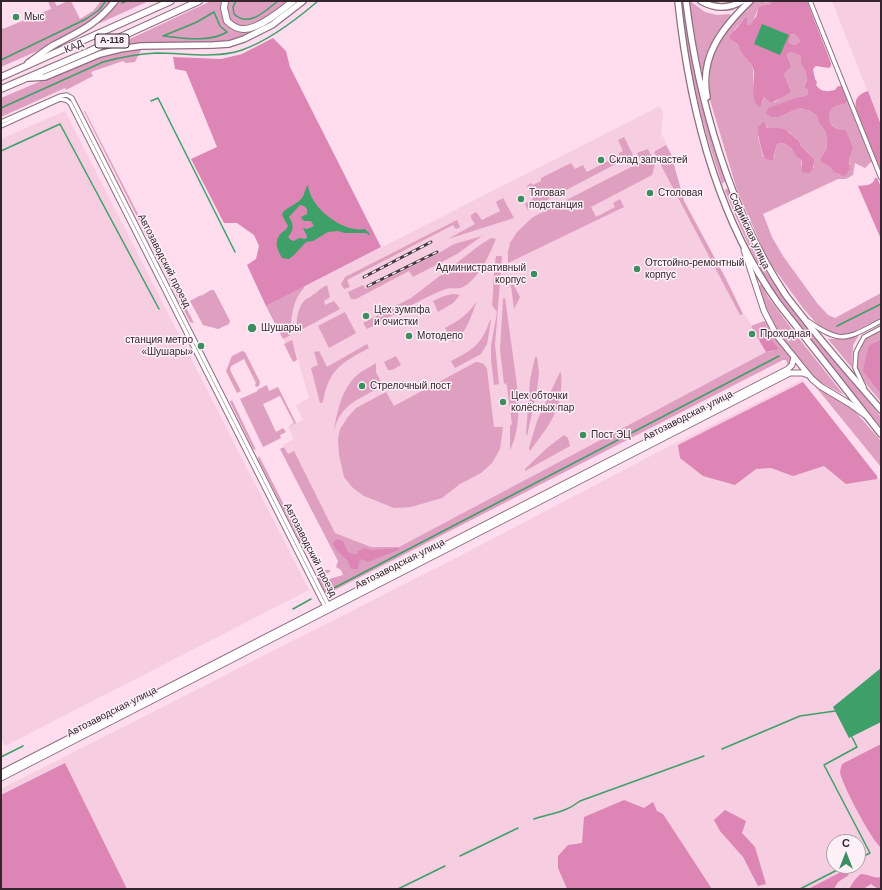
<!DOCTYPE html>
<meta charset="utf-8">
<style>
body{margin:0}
#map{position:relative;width:882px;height:890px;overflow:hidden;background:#ffdcee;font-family:Helvetica,sans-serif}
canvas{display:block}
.frame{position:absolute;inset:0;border:2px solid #33262d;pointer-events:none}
.north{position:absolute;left:826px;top:834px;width:40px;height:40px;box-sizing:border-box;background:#fef0f7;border:1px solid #ad9fa6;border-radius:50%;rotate:0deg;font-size:11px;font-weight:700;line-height:16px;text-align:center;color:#33262d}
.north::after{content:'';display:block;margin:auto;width:14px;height:18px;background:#3c8d5f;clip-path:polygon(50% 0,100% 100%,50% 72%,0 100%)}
</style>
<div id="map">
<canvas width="882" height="890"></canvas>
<div class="frame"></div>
<div class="north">С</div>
</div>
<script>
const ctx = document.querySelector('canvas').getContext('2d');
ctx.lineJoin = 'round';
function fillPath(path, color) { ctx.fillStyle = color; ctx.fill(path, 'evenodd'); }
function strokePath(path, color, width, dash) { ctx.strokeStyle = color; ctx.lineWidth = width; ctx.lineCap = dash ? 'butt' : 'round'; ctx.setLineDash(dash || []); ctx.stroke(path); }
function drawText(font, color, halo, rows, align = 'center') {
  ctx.font = font + ' Helvetica,sans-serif'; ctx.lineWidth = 3; ctx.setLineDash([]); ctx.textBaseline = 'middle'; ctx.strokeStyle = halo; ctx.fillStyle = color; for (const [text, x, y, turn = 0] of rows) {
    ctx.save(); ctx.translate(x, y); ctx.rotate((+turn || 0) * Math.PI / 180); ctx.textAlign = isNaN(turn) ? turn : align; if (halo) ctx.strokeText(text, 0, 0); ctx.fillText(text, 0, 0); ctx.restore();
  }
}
const built = new Path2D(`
 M832 1H881V125L859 70Z
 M660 106 663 113 661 133 671 154 684 201 726 279 743 314 745 315 749 321 766 352 399 547H371L335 533 294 452 288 454 283 445 294 439 288 427 303 420 296 405 309 398 298 359 295 361 266 306Z
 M65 111 309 590 5 746 1 738V139Z
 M802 380 881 482V889H1V789L456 558 662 450ZM834 842H858V866H834Z`);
const green = new Path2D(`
 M48 1H54L57 6 68 1H71L80 19 93 11 101 1H112C90 33 35 51 1 67V25L3 29 51 9Z
 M118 1H149L100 23 99 22 114 7Z
 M211 1H221C219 13 224 29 237 32 243 33 249 31 253 31 216 54 159 36 117 46V45Z
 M228 1H288C276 10 250 34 234 23 226 17 227 10 228 1Z
 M690 1 705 12 717 15 730 14 731 16 716 34 703 71 701 69 688 2Z
 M753 1H763L766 3 768 1 772 2C768 6 761 5 758 10 754 15 756 20 750 25L747 24 746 21 744 19 734 30 735 42 742 51 743 55 749 59 753 69 754 100 762 103 764 97 775 102 781 97 790 93V89L784 74C789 65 791 65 787 55L790 52 799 55 801 58V64L805 70 807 80 804 85 808 90V94L805 96 798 97 775 106 788 113 800 108 810 111 816 115 822 127 826 133 827 148 820 159 824 164C829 165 835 172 840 175L850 165 849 158 853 148 842 130C829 129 822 111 836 106 839 105 843 104 845 104L848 100 872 161 865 168 855 163 853 175 846 179H838L763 214 772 237 783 256 817 303 828 315 835 318 881 293V318L850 334 841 335 833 334 822 328 816 323 803 308 773 267 762 247 737 190 710 100 709 91 710 70 711 59 721 36ZM766 126 768 128H777L789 132 799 141 801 146 814 159V168H802L801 160 796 155 792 149 784 143 777 144 774 158 769 160 763 157 758 137Z
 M684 6 695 75 704 112 726 182H724L722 184C714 159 706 135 700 110 691 76 686 41 682 7Z
 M791 34 796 35 800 41 795 45 789 43Z
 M142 48 135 62 126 63 123 61 91 72 93 76 66 90 65 88 1 117V98L93 59 116 52Z
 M84 111H85L194 323 190 322Z
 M624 137 633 155 528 210 525 204 533 199 527 186 531 183 533 185 541 181V178L571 163 575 169 583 165 587 172 619 155V153L623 151 618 140Z
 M666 145 671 154 684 201 726 279 743 314 740 315 654 152Z
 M648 149 655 164 652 175 591 207 596 217 615 207 613 203 620 199 624 207 508 263V252L510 243 517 232 533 217 641 162 637 153Z
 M726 189H729L767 273 806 327 881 417V427C845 382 805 338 773 290 753 259 739 224 725 191Z
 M503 198 514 218 448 239 475 224 471 218V215L476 212 482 220 500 211 496 202Z
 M457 220 460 227 456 229 453 225 347 280 350 287 344 289 341 284 345 277Z
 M482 236 457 254 413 277 409 271 356 299H351L348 292 363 285 366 289 439 253 454 244Z
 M491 238 496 239C489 255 482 272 469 283 457 293 453 285 443 290 417 301 392 316 367 329L363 323 411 298 480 245Z
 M496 256H502L495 345 499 384 494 385 491 359V346L497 312 492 305C494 289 493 272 496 256Z
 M510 278 520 297 514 309Z
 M761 284 768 297 797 336 844 395 818 381 779 334 766 311 759 286Z
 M327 285 330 297 324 301 325 305 334 301 340 309 297 332C296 321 297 307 306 299 306 299 311 297 311 296 317 293 320 288 327 285Z
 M304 286V288C293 299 290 319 291 335L283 339 266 306Z
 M211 290H214L230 321 229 324 218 329 203 325 190 301 201 295V296Z
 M453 294 460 295 453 303 438 312 433 301 444 296Z
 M505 298C508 317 510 337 513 356 517 385 524 423 510 450V426L512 424 507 387 506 383 504 384 500 350 503 299Z
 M477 301C471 316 467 333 453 342L445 328C459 320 468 315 477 301Z
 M345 312 356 333 329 348 318 326Z
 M490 320H491L487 344 481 354 455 368 451 361C473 350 482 344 490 320Z
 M764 321 767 322 792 358 788 365 786 360H783L333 591 321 570H330V572L325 574 329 579 343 575 341 570 336 567 338 561 280 449 284 447 288 454 294 451 335 533 371 547H399L766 352 774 351C774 341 770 336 762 331L760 333V342L751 326Z
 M881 330V402C875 394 867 386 861 377 854 365 856 347 867 337 871 334 877 332 881 330Z
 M859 335 853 345 852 368 828 339H846Z
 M292 340 297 360 293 362 284 344Z
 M367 344 369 348C341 363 329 369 323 402L320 403 311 368 318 365 314 352 319 351 327 367Z
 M242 351 245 352 260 382 259 386 256 387 255 384 256 383 244 359 231 366 230 370 241 391 237 393 226 371 232 356Z
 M396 356 401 365 392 370H388L384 362Z
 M535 357H537L539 373 537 390 527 436 526 434 530 380Z
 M476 362C481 362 485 364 487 369L494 427H503L500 449 492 463 481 473 460 484 442 498 411 507 394 508 364 496 353 488 344 477 339 455 338 439 340 429 348 417 356 408 386 392 394 406Z
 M376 363V372L383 386C361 398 340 404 334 431 337 413 341 391 355 377 361 371 369 368 376 363Z
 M560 372 561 373C564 408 550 424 530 451L529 448 537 421Z
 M267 385 269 391 278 387 296 423 288 427 294 423 280 396 263 404 276 432 283 428 286 432 280 435 281 438 263 447 240 399 258 391 257 390Z
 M816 385 853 409 881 441V467L815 386Z
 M232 400 256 450 253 449 230 402Z
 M564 435 568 438 570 446 525 471V469L547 448Z
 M259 456 303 542 301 544 258 459Z
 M318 572 328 592 325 593 316 575Z`);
const forest = new Path2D(`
 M772 1H807L831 63V66L829 68 816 66 813 69 815 79 817 82 816 85C821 92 827 92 835 90L837 87 842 85 848 100 845 104C843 104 839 105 836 106 827 109 827 122 834 127 837 130 842 129 846 131L853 148 849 159 850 169 846 175 843 176 834 172 830 167 821 162 820 159 827 148 826 133 820 124 816 115 810 111 800 108 778 117H772L766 114 768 108 798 97 805 96 808 94V90L804 86 807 80 805 70 801 64V58L799 55 790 52 787 55 791 67 788 69 784 74 790 89V93L771 103 764 97 760 107C749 102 755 81 754 72 753 65 749 61 744 56 741 53 740 47 736 43 734 41 731 40 729 37L744 19 747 17V24L750 25 756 17 759 7 770 4ZM791 34 796 35 800 41 795 45 789 43Z
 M273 38 286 51 290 67 381 247 266 306 247 265 256 259 259 246 254 235 237 223H224L191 159 217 147 186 71 175 69 173 57 221 59 242 54Z
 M868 91 881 125V171L856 109C854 99 858 94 868 91Z
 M763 122 765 123 766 127 768 128H779L786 130 799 141 801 146 814 159C814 165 814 170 809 173L802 172V161L796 156 792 149 784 143 777 144 773 160H769L764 158C761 148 758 138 758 127Z
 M875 178H877L881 187V239L858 186C864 185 874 186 875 178Z
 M762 331 766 333 778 348 777 350 766 352 760 342V333Z
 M881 340V394L863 371 868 348 870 345Z
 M803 382 877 476V479L846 484 824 466 793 476 771 468 756 469 735 485 703 476 680 458 678 445Z
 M336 539 343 541 348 552 353 554H357L358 551 365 548 371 550 399 548 398 550 368 562 361 559 359 562 358 569H351C349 566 349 562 346 559 342 555 336 551 333 544Z
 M881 744V847C873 843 844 787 841 776 839 773 841 768 842 764Z
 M65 763 127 889H1V795Z
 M624 800 644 808 653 802 657 811 663 814 712 889H567L558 868V856L568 845 582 843 584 817Z
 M725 810 746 821 742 833 755 847 766 884 758 886 743 857 720 831 714 820Z
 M843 871 849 875 838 882 834 889H808Z
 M861 874C868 874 875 879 881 877V889H878L871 884 863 889H849C853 883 855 878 861 874Z`);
const water = new Path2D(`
 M762 24 789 35 780 55 754 44Z
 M308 185C310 208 343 233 365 229L370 234 369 235 366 233H345L338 231 328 232 313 241 306 242 294 255 289 259 282 258C278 251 274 243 279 236 282 231 286 231 288 226L282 215 283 212C288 207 295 205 300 200 305 196 304 190 308 185ZM300 205 304 206 307 209V214L301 217 302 219 304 221H311L314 226 307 229 303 228 307 236 306 239 299 238 294 241 291 240 288 237C294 230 294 224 289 217Z
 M881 668V722L849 738 833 707Z`);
const stream = new Path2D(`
 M236 1 233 7 234 14C249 28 265 11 278 1
 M122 3 127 1
 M214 12 220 26 227 32C209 43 183 38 163 36L197 22Z
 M1 60 86 19 99 10 106 1
 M151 101 158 98 235 252
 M1 108 103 62C121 57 138 54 157 53 185 53 215 59 242 50 268 41 297 19 318 1
 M1 151 60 124 159 309
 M837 326 881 304
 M332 589 779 356
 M293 609 311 599
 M852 737 857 747 824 765 870 853 858 859
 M722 749 800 716 835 711
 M1 757 23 746
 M534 819C552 813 565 813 580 801L704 756
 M460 856 518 828
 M398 889 445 866
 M800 889 845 866`);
const street = new Path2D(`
 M810 1 881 178
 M1 122 60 96 67 95 72 98 329 606
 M1 126 60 99 66 100 70 103 321 599 326 608
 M808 321C842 345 846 339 881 321
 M864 387 855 368 856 352 864 337 881 328`);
const secondary = new Path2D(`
 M744 250 764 311 777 336 812 379 820 386 850 404 865 415
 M1 773 788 369 792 365 794 357
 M1 778 790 373H802L808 375`);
const primary = new Path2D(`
 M678 1C689 106 716 216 778 303L881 434
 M686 1C698 99 730 211 785 294 792 304 801 314 809 325 832 354 857 382 881 410
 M701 1C715 9 729 9 742 1
 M28 63C37 57 45 50 54 45 80 31 96 25 115 1
 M29 78 45 77 100 54 120 49 141 46 213 45 229 44 244 39 272 25 303 1
 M707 97C699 56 723 27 750 1`);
const highway = new Path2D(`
 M225 1 224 8 227 21C231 25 237 29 243 29 258 30 282 10 293 1
 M1 77 171 1
 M1 89 92 50 199 1`);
const rail = new Path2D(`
 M364 277 431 242
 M368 286 437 252`);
const markers = [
 [16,17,4,"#3c8d5f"],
 [601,160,4,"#3c8d5f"],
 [650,193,4,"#3c8d5f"],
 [521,199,4,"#3c8d5f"],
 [637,269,4,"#3c8d5f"],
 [534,274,4,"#3c8d5f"],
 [366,316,4,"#3c8d5f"],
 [252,328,5,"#3c8d5f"],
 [752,334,4,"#3c8d5f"],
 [409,336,4,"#3c8d5f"],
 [201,346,4,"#3c8d5f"],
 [362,386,4,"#3c8d5f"],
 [503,402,4,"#3c8d5f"],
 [583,435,4,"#3c8d5f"]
];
const shields = [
 [112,41,34]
];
const shieldNames = [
 ["А-118",112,41]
];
const poiNames = [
 ["Мыс",24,17],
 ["Склад запчастей",609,160],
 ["Тяговая",529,193],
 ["подстанция",529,205],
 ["Столовая",658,193],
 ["Отстойно-ремонтный",645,263],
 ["корпус",645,275],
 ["Административный",526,268,"right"],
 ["корпус",526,280,"right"],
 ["Цех зумпфа",374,310],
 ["и очистки",374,322],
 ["Шушары",261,328],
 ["Проходная",760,334],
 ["Мотодепо",417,336],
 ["станция метро",193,340,"right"],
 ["«Шушары»",193,352,"right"],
 ["Стрелочный пост",370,386],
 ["Цех обточки",511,396],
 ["колёсных пар",511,408],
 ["Пост ЭЦ",591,435]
];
const streetNames = [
 ["КАД",74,47,-23],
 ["Софийская улица",749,231,65],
 ["Автозаводский проезд",164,261,63],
 ["Автозаводская улица",688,416,-27],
 ["Автозаводский проезд",310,550,63],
 ["Автозаводская улица",400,564,-27],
 ["Автозаводская улица",112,712,-27]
];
fillPath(built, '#f6cde1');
fillPath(green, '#de9fc0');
fillPath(forest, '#dd86b6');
fillPath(water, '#3f9f68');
strokePath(stream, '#3f9f68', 1.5);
strokePath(street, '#8e6f7f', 5.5);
strokePath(secondary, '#8e6f7f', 7);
strokePath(primary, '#8e6f7f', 8);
strokePath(highway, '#8e6f7f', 8);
strokePath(street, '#fff', 3.5);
strokePath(secondary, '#fff', 5);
strokePath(primary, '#fff', 5.5);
strokePath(highway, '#fff', 6);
strokePath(rail, '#483941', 3);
strokePath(rail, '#fef0f7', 1.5, [4.5]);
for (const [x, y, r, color] of markers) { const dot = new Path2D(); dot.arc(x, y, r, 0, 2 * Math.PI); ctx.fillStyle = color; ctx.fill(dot); strokePath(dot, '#fef0f7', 1.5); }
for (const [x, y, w] of shields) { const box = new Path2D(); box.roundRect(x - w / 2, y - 7, w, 14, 3); ctx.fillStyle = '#fef0f7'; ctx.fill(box); strokePath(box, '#33262d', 1); }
drawText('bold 9px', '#33262d', null, shieldNames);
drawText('10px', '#33262d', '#fef0f7', poiNames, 'left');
drawText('10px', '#33262d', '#fef0f7', streetNames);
</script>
